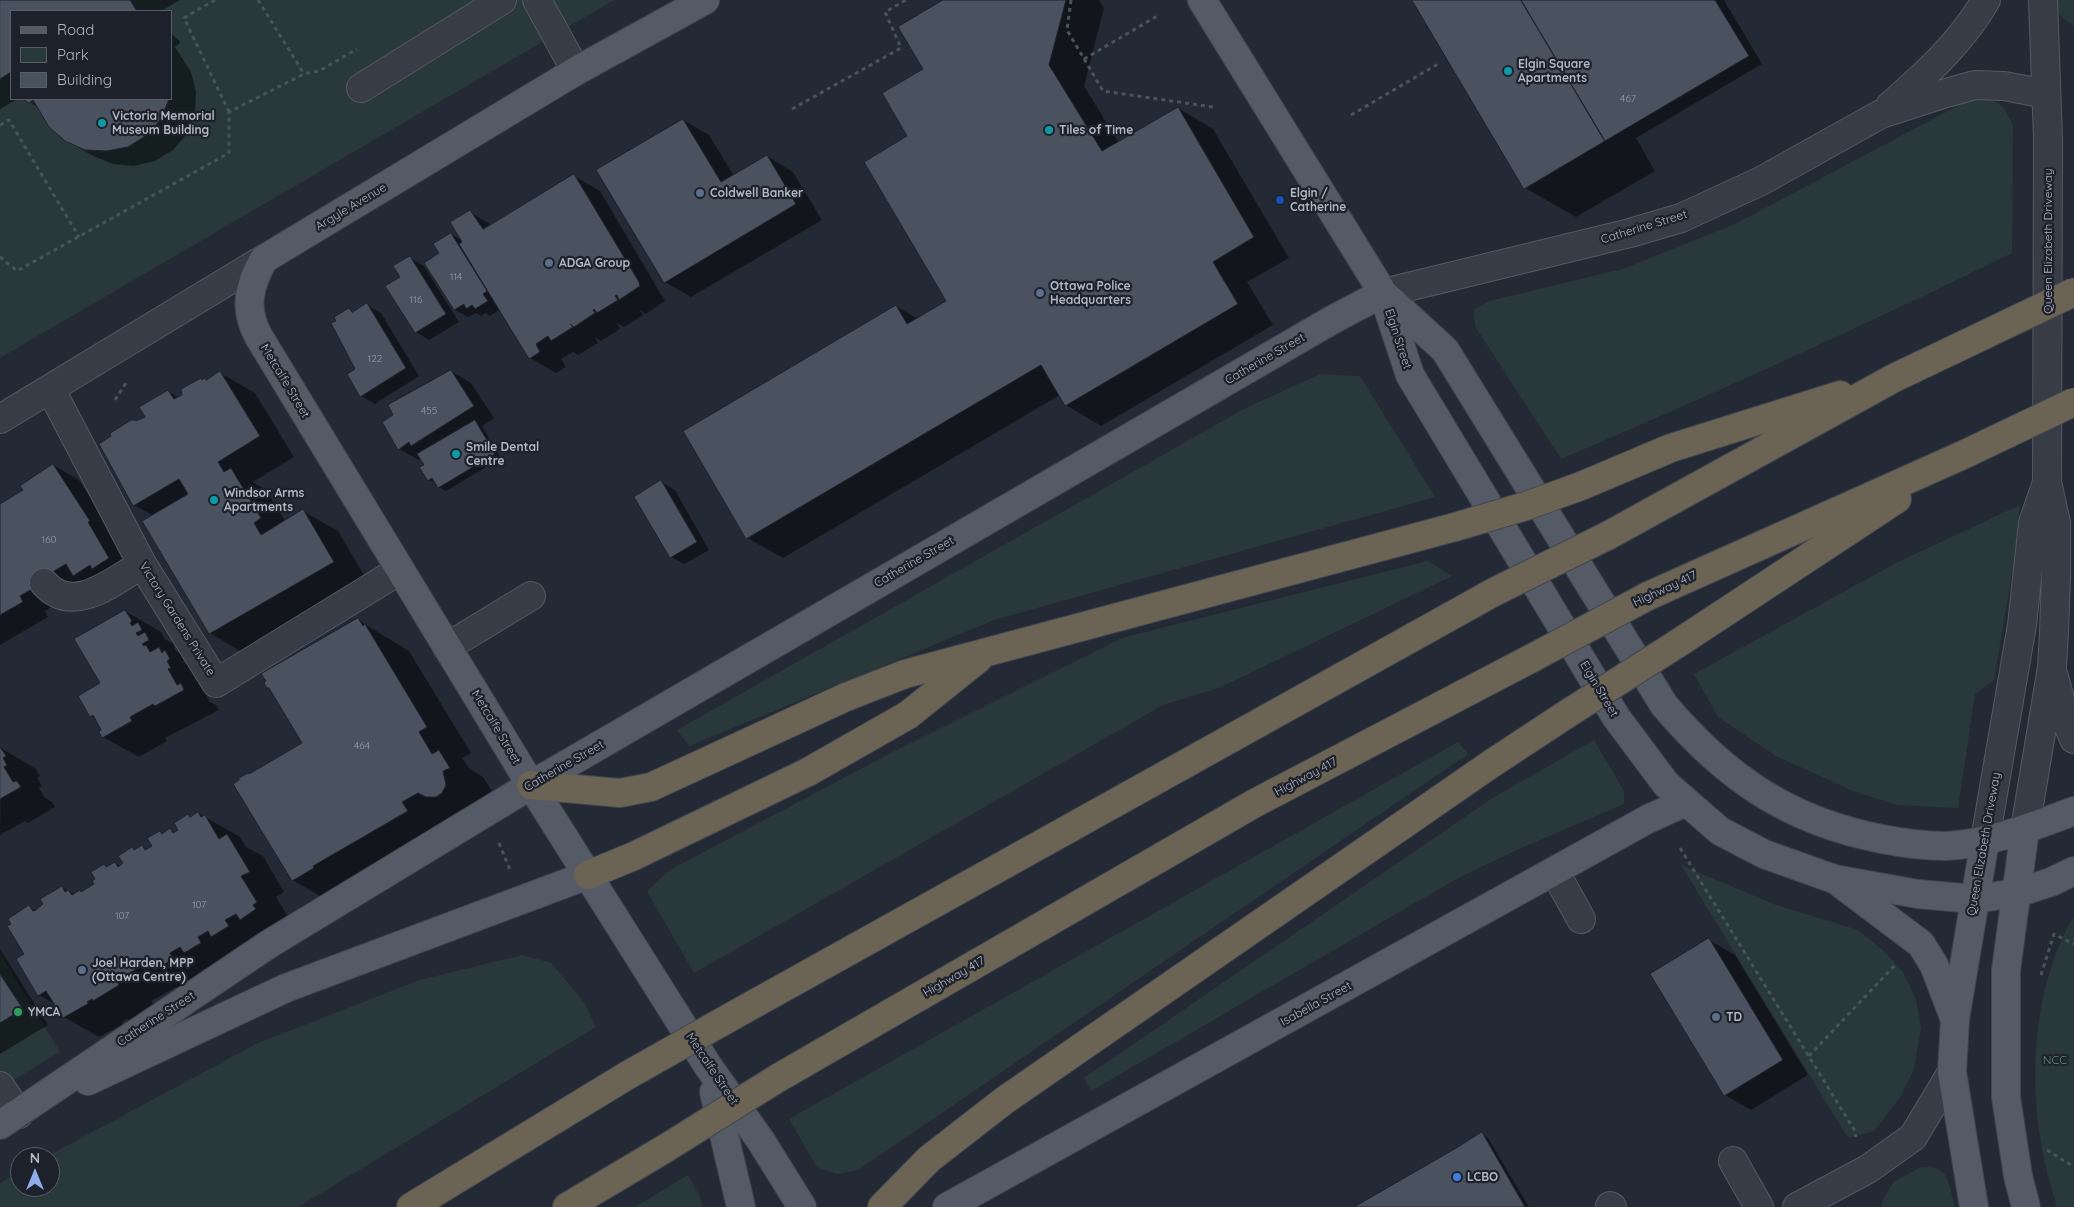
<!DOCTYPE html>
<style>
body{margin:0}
#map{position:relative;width:2074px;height:1207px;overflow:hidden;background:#232a36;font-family:Quicksand,sans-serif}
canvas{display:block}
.legend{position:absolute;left:10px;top:10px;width:162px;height:90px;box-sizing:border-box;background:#1c212b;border:1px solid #585d68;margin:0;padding:6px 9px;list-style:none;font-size:15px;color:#b1b7c3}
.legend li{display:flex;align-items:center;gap:10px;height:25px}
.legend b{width:25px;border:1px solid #585d68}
.north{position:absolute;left:10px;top:1147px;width:50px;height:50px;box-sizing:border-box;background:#1c212b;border:1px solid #585d68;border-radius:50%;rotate:0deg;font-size:14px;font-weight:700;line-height:20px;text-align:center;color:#b1b7c3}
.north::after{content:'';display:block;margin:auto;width:18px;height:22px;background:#8facea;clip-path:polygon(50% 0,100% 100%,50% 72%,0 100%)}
</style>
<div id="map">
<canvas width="2074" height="1207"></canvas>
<ul class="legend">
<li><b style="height:6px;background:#555b66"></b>Road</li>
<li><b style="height:14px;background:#29393b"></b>Park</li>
<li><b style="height:14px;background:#4a515f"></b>Building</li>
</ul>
<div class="north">N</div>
</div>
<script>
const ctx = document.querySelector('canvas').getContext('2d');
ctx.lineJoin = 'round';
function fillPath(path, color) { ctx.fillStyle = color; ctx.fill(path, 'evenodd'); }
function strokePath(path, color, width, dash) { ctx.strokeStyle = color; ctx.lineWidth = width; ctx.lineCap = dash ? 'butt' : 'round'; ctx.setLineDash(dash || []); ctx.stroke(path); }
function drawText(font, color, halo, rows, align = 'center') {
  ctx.font = font + ' Quicksand,sans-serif'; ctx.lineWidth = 4.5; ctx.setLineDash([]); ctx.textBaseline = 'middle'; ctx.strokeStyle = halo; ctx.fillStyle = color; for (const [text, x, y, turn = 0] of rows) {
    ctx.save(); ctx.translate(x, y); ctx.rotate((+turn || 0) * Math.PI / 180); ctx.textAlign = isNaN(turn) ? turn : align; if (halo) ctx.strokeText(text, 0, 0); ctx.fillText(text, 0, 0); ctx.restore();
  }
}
const green = new Path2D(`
 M0 0H614L0 358ZM11 11H171V99H11Z
 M2040 0H2074V26Z
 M1989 98 2003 107 2013 125 2012 253C1864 326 1713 394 1561 459L1475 326 1474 310 1489 301 1623 269 1735 224 1965 102Z
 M1320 374 1360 376 1435 497 994 620 689 746 677 730 1244 409Z
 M2020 505 2014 561 1994 680 1975 694 1958 808 1897 805 1853 791 1776 756 1718 717 1694 674 1898 562Z
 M1428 561 1452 576 1221 687 1163 705 694 973 647 891 670 870 891 753 1122 638Z
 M1594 740 1624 791V804L1521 848 1458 878 1091 1091 1084 1078 1491 799Z
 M1458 742 1468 754 858 1170 837 1174 817 1167 789 1119Z
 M1681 865 1776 905 1858 930 1885 952 1903 972 1916 1000 1921 1028 1914 1069 1901 1096 1874 1131 1848 1138Z
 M2074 917V1207H2057C2053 1192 2048 1178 2045 1163 2031 1098 2031 1026 2053 962 2058 948 2065 930 2074 917Z
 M0 953 60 1052 0 1088Z
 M522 955 551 963 584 1002 596 1027 298 1207H0V1183L20 1171V1187H50V1157H46L258 1043 420 980Z
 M1921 1167C1951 1166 1948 1183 1955 1207H1883L1881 1204 1893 1182Z
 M688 1175 700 1197 702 1207H635Z`);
const shadow = new Path2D(`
 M0 0H180L161 11H11V99H17L0 109Z
 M946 0H1099L1104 8 1084 86 1119 143 1178 108 1213 129 1289 258 1247 282 1273 325 1101 426 1066 405 1060 395 783 558 747 538 896 306 918 319 948 302 909 136 924 69Z
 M1413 0H1724L1762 64 1636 138 1655 171 1576 217 1525 188Z
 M171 34 180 41 179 44 175 47 191 72 196 92 195 114 187 134 173 150 155 161 134 166 113 164 93 156 66 140 39 108 25 99H171Z
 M683 120 709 135 734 176 767 156 793 172 822 220 691 297 665 282Z
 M574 176 600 191 665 301 646 314 640 310 643 315 624 327 617 323 620 329 601 341 595 337 598 343 578 355 573 352 561 359 566 367 556 373 530 358 501 309 490 316 485 313 481 316 476 313 468 317 455 310 441 254 451 234 463 241 470 212 492 225Z
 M410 258 424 266 459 322 429 340 416 332 402 278Z
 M367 305 381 313 419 376 375 404 361 396 357 369 338 321 349 310 354 312Z
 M451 371 471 383 494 418 482 426 501 458 446 491 439 487 437 483 429 480 425 465 421 459 419 460 399 449 395 415Z
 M220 373 255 393 294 457 253 482 266 490 285 521 303 511 338 531 368 582 245 654 210 633 154 516 134 505 137 422 147 417 168 391 179 398 203 381H207Z
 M53 465 79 480 115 536 134 573 57 604 45 611 48 617 0 645V505L24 490Z
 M661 482 675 490 709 550 684 564 671 557Z
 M125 611 161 632 165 639 173 644 176 651 180 654 184 661H182L201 672 205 688 203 689 210 702 216 705 219 710 165 738 167 741 139 757 103 737V730L97 719 91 716Z
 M358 620 409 651 471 753 462 758 469 768 483 777 493 793 336 906 293 880 250 775 304 744 271 689 268 687Z
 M1 748 36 769 40 776 37 778 42 786 39 788 45 798 52 802 55 807 28 823 25 821 0 835Z
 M198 813 240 837 246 847 263 856 284 892 276 897 292 923 180 989 176 987 151 1001 154 1005 130 1021 127 1019 122 1022 123 1024 99 1037 64 1017 56 1005 39 995 17 960 26 954 29 907 37 911 62 887 75 895 82 893 96 885 104 866 107 867 115 863 120 866 124 863 132 849 135 851 142 846 148 850 153 847 160 832 163 834 170 830 176 833 180 830 188 816 191 818Z
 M1709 940 1735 955 1808 1075 1751 1110 1725 1095Z
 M0 949 48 1025 0 1054Z
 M1482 1134 1488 1138 1529 1207H1356Z`);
const building = new Path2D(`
 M0 0H130L137 11H11V72L0 79Z
 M943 0H1066L1049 65 1102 151 1178 107 1254 237 1213 262 1238 304 1065 406 1041 365 746 539 683 431 896 305 907 324 946 301 864 162 907 136 882 93 923 69 898 27Z
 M1412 0H1521L1605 141 1524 189Z
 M1521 0H1715L1749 56 1605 141Z
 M23 99H169L161 119 147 135 128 147 107 151 85 150 65 141 49 127 33 100 29 103Z
 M683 119 721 182 767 155 796 204 664 283 596 170Z
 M574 174 639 282 640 286 619 300 617 295 615 296 618 300 597 313 594 309 593 310 595 313 574 327 570 324 573 327 551 341 548 336 536 344 540 352 529 359 459 244 462 242 450 222 470 210 483 229Z
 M451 233 487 291 483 294 488 301 475 309 472 305 466 309 464 304 454 310 424 263 439 253 433 244Z
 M410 256 446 314 415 333 385 286 400 277 393 266Z
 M367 303 406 368 360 397 347 374 355 369 331 323 336 321 334 317 349 308 352 312Z
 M451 370 474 406 411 446 409 442 398 450 382 422 393 415 388 405Z
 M220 371 260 436 218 462 224 472 231 468 261 518 254 523 261 535 303 509 334 562 209 634 142 521 188 494 179 479 133 506 99 444 111 436 110 434 112 432 131 420H135L136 421 145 417 139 407 168 390 174 399 182 395 181 389 201 378 202 380 205 378 206 380Z
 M475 420 495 454 438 488 432 478 428 481 419 467 424 465 417 454Z
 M53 464 90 521 88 522 109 558 92 569 90 565 73 576 66 564 30 585 32 589 20 596 23 602 0 615V504L23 490 20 486Z
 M661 480 697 542 670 558 634 497Z
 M125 610 132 621 130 623 132 626 138 622 142 630 136 633 138 636 145 632 149 640 142 644 144 646 146 645 150 652 159 647 162 653 165 650 170 659 167 661 171 668 168 669 177 685 181 683 184 690 155 706 153 704 130 717 132 721 102 738 99 732 101 730 93 715 90 717 78 696 100 683 74 639Z
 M358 618 363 626 365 624 427 727 419 732 432 754 439 750 450 768 443 771 446 785 442 793 436 797H426L418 793 402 802 408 811 313 866 314 868 292 881 233 784 239 780V778L248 773 249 774 302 743 269 688H267L264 683 266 681 261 674Z
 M0 747 6 756 3 758 7 765 4 767 13 782 17 781 21 787 0 799Z
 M198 812 201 817 205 815 219 839 227 834 250 872 241 876 257 902 253 905 256 909 240 920 236 914 225 920 229 926 211 937 208 931 198 937 201 943 184 953 180 947 170 953 173 959 155 970 152 964 144 969 141 966 117 981 119 985 93 1001 92 999 87 1002 89 1003 63 1018 46 991 38 996 16 959 24 954 7 926 11 924 8 919 29 905 33 911 36 910 43 904 40 899 62 886 65 892 68 890 72 895 80 890 81 892 94 884 92 881 95 879 91 872 104 864 106 867 115 862 118 867 123 863 118 856 132 847 134 850 142 845 145 850 152 846 147 838 160 831 162 834 170 828 173 833 178 830 174 823 188 814 190 817Z
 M1709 938 1783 1060 1724 1096 1650 974Z
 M0 974 23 1009 0 1023Z
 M1482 1132 1525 1207H1354L1458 1147Z`);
const path = new Path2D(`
 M215 0 184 18 229 112
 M258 0 304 74
 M1071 0 1067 30 1103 91 1213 107
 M1084 59 1159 15
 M792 109 901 48 885 12 906 0
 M1351 115 1438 64
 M0 125 9 120 79 237
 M0 257 17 271 229 153V112L304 74 319 71 357 49
 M115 400 126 383
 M499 843 510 870
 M1680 848 1855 1131 1856 1137
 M2041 975 2054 934 2074 944
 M1809 1056 1895 965
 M2047 1150 2074 1167`);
const minor = new Path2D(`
 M537 0 576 71
 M361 88 502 0
 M1890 106C1927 73 1961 43 1986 0
 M1383 293 1630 233 1681 218 1761 181 1881 114 1946 93 1975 85 2004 86 2046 94
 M51 390 142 564 216 683 400 570
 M0 419 264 259
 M44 583C73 616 114 581 142 564
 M447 647 531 596
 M2054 677 2065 718 2074 739
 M2025 829 2052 667 2054 632 2056 577V523L2047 482 2048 139 2043 0
 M1985 840 2022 625 2033 523 2047 482
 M1555 872 1581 919
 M0 1086 19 1114
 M1733 1161 1759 1207
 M1610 1206 1612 1207
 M1797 1207 1868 1169 1913 1137 1952 1072`);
const major = new Path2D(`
 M705 0 576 71 264 259C249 285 243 309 259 337L531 785 708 1066 761 1141 802 1207
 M1202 0 1383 293 1410 375 1616 717 1666 784 1720 831 1764 854 1834 879 1918 894 1974 899 2017 893 2051 882 2074 871
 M1385 295 1445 350 1664 705C1725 777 1788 821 1882 839 1902 843 1925 846 1946 846 1989 844 2034 826 2074 811
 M2025 829 2006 970V1097L2018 1176 2026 1207
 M1840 883 1921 944 1934 965 1954 1017
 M88 1081 286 988 588 875
 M714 1092 741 1207
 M0 1125 269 944 531 785 1332 320 1383 293
 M947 1207 1648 819 1686 802
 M1974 1207 1952 1072 1955 1019 1985 840`);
const highway = new Path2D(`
 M1581 486 1671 448 1840 395
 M1609 535 1894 378 1959 347
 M1648 596 1965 454
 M1680 642 1897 499
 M531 785 620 793 651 787 846 697 905 674 1455 527
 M588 875 634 856 808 772 908 715 978 659
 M736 1014 1494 592
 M778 1078 1255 803 1534 657
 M411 1207 628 1075
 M567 1207 666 1148
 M882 1207 929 1159 1005 1100 1491 764 1570 712`);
const highwayBridge = new Path2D(`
 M1959 347 2074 292
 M1965 454 2074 402
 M1455 527 1526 506 1581 486
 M1494 592 1609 535
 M1534 657 1648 596
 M1570 712 1680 642
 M628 1075 736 1014
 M666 1148 778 1078`);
const markers = [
 [1508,71,5,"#0f9aa8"],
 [102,123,5,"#0f9aa8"],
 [1049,130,5,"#0f9aa8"],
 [700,193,5,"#5c6f8a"],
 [1280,200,5,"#1a4fb4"],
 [549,263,5,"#5c6f8a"],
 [1040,293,5,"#5c6f8a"],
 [456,454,5,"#0f9aa8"],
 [214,500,5,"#0f9aa8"],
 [82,970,5,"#5c6f8a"],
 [18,1012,5,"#2e9e5b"],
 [1716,1017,5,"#5c6f8a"],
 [1457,1177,5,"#3f7fe0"]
];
const numberNames = [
 ["467",1628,99],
 ["114",456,277],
 ["116",416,300],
 ["122",375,359],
 ["455",429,411],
 ["160",49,540],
 ["464",362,746],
 ["107",199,905],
 ["107",122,916]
];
const poiNames = [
 ["Elgin Square",1518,64],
 ["Apartments",1518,78],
 ["Victoria Memorial",112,116],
 ["Museum Building",112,130],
 ["Tiles of Time",1059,130],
 ["Coldwell Banker",710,193],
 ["Elgin /",1290,193],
 ["Catherine",1290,207],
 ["ADGA Group",559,263],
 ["Ottawa Police",1050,286],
 ["Headquarters",1050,300],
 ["Smile Dental",466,447],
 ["Centre",466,461],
 ["Windsor Arms",224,493],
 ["Apartments",224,507],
 ["Joel Harden, MPP",92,963],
 ["(Ottawa Centre)",92,977],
 ["YMCA",28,1012],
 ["TD",1726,1017],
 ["LCBO",1467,1177]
];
const streetNames = [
 ["Argyle Avenue",351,207,-31],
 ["Catherine Street",1644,227,-17],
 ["Queen Elizabeth Driveway",2048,241,-90],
 ["Elgin Street",1398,339,72],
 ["Catherine Street",1265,359,-30],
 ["Metcalfe Street",285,381,59],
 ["Catherine Street",914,562,-30],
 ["Highway 417",1665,589,-25],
 ["Victory Gardens Private",177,619,58],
 ["Elgin Street",1599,689,59],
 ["Metcalfe Street",496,727,59],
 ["Catherine Street",564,766,-30],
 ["Highway 417",1306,777,-28],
 ["Queen Elizabeth Driveway",1984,844,-80],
 ["Highway 417",954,977,-30],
 ["Isabella Street",1316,1004,-29],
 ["Catherine Street",156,1019,-33],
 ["Metcalfe Street",712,1069,56]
];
const parkNames = [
 ["NCC",2055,1060]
];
fillPath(green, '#29393b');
fillPath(shadow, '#0007');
fillPath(building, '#4a515f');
strokePath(building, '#1e232d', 1);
strokePath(minor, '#545a64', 30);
strokePath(major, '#404550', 30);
strokePath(highway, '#414751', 30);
strokePath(path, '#475558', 3, [4, 4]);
strokePath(minor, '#373c46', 28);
strokePath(major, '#555b66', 28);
strokePath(highway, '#6b6455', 28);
strokePath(highwayBridge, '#414751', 30, []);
strokePath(highwayBridge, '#6b6455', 28);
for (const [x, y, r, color] of markers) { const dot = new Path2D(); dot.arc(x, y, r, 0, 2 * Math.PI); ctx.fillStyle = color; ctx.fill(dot); strokePath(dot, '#1c212b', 2); }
drawText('10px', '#979eaa', null, numberNames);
drawText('bold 12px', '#b1b7c3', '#1c212b', poiNames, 'left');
drawText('12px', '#b1b7c3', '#1c212b', streetNames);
drawText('12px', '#6c9077', '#1c212b', parkNames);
</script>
